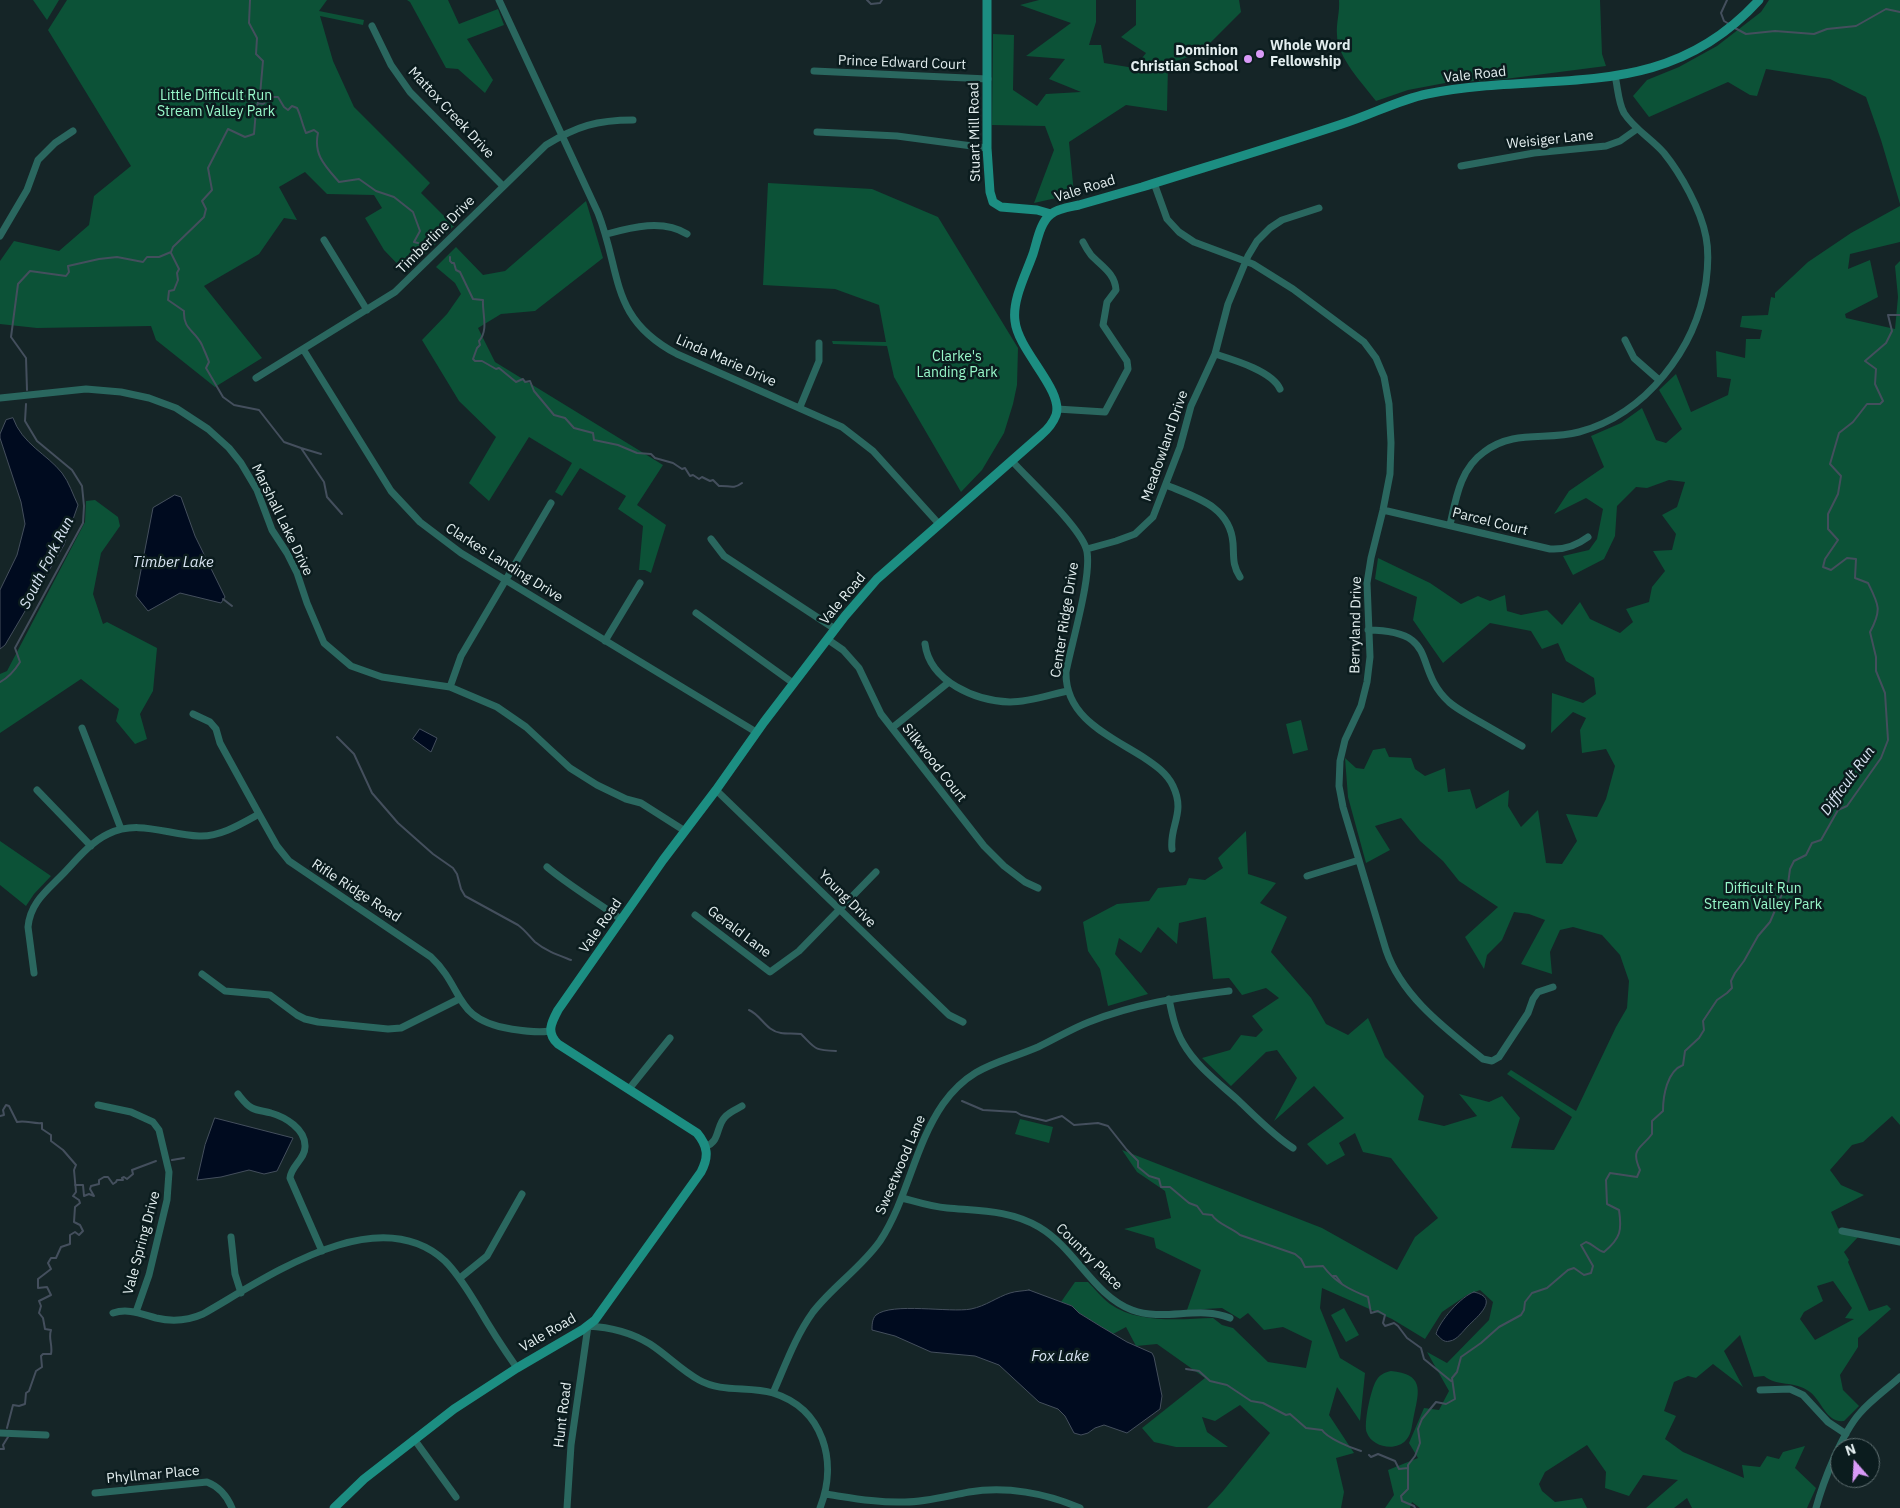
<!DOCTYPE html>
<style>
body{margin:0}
#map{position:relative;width:1900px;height:1508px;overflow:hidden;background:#152527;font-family:"IBM Plex Sans",sans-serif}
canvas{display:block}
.north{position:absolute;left:1830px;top:1438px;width:50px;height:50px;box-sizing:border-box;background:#0b1c1e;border:1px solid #617072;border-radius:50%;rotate:341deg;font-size:14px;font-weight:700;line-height:20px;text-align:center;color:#e3eeef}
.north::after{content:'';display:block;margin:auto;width:18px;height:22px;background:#d99af7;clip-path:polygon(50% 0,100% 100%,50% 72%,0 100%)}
</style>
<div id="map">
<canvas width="1900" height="1508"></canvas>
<div class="north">N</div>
</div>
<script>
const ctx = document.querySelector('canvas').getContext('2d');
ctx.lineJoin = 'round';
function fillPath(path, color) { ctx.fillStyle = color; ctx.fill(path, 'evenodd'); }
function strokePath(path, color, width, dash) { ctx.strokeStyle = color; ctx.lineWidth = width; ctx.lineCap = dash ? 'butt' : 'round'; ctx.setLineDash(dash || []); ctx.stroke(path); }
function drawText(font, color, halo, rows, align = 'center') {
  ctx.font = font + ' "IBM Plex Sans",sans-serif'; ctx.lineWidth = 5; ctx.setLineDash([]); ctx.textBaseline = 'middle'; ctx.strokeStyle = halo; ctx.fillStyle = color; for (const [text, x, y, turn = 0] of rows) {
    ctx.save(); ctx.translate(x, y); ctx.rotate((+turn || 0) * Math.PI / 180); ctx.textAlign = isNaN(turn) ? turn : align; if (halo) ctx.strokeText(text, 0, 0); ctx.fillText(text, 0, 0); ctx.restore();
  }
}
const green = new Path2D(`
 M33 0H59L47 20Z
 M67 0H327L319 11 364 20 363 25 320 16 333 61 354 107 430 183 421 193 454 226 406 273 384 250 365 218 382 208 374 195 327 194 305 172 279 187 297 220 284 218 259 254 204 286 262 358 215 387 156 340 151 326 37 328 0 324V261L14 241 59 251 89 225 94 196 131 166 48 30Z
 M407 0H448L459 24 498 9 504 25 467 39 493 80 485 93 458 69 446 68 410 2Z
 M1039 0H1096V22L1089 45H1101L1104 63 1134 68 1146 53 1121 37 1136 25V0H1239L1241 12 1200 53 1168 64 1167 111 1126 105 1069 142 1074 194 1034 203 1054 150 1045 126 992 125 993 34 1014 35 1013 90 1037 106 1046 94 1081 92 1049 79 1065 59 1026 56 1071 23 1020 5Z
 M1339 0H1600L1602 54 1606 66 1505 79 1445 83 1408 90 1376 101C1363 84 1337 57 1337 35 1336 23 1340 12 1339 0Z
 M1769 0H1900V204L1881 140 1866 97 1830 79 1766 69 1757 96 1750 95 1728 82 1649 117 1633 96 1647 80 1679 67 1717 46 1761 12Z
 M768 183 872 189 938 217 1018 348 1017 385 1013 404 1004 433 982 470 961 492 894 377 887 346 833 344 832 341 886 342 879 305 835 289 763 285Z
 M586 201 603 258 535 311 501 314 478 328 495 362 663 465 637 505 666 525 651 573 645 570H639L643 526 618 509 626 496 580 468 562 496 555 492 572 463 529 437 489 501 469 483 496 437 459 401 422 340 447 314 461 294 455 283 436 267 456 247 483 275 505 271Z
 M1900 206V242L1850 254 1848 269 1870 260 1878 297 1845 314 1846 318 1895 329 1898 297 1895 266 1900 261V1125L1892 1116 1863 1142 1852 1145 1830 1170 1841 1185 1864 1195 1831 1212 1838 1228 1858 1237 1844 1252 1849 1260 1848 1262 1869 1311 1887 1305 1891 1309 1858 1338V1347L1840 1375 1843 1390 1859 1406 1844 1421C1826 1423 1822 1401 1810 1392 1794 1380 1777 1387 1764 1376L1754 1377 1740 1335 1724 1351 1743 1387 1713 1364 1696 1378 1688 1376 1674 1382 1664 1411 1676 1416 1665 1439 1683 1452 1744 1478 1742 1465 1760 1467 1767 1456 1779 1459 1783 1452 1805 1446 1795 1468 1816 1488 1807 1508H1692L1687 1498 1674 1508H1646L1678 1480 1643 1475 1629 1496 1605 1488 1606 1472 1587 1445 1545 1472 1539 1484 1542 1491 1555 1502 1582 1498 1587 1508H1420L1412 1502 1410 1508H1385L1394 1495 1388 1470 1418 1458 1409 1443 1424 1408 1439 1410 1449 1391 1427 1352 1447 1363 1489 1320 1493 1302 1480 1290 1467 1295 1442 1312 1425 1339 1392 1319 1322 1288 1320 1308 1340 1358 1365 1373 1360 1421 1337 1387 1329 1415 1354 1453 1336 1458 1344 1492 1341 1508H1207L1223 1491 1270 1433 1240 1405 1215 1421 1202 1417 1207 1432 1228 1447H1176L1154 1442 1142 1428 1205 1378 1157 1344 1136 1346 1126 1327 1113 1334 1079 1313 1072 1306 1061 1302 1075 1282H1088C1095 1289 1102 1298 1110 1304 1138 1324 1181 1319 1213 1318L1222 1325 1233 1328 1268 1362 1306 1368 1312 1341 1283 1327 1264 1330 1248 1313 1240 1319 1222 1308 1187 1310 1201 1270 1156 1248 1154 1238 1124 1229 1171 1218 1165 1191 1137 1172 1122 1150 1322 1228 1397 1270 1415 1237 1438 1218 1391 1158 1363 1152 1355 1133 1339 1143 1345 1155 1327 1165 1307 1144 1344 1118 1314 1086 1274 1121 1297 1078 1277 1050 1266 1052 1231 1086 1202 1058 1230 1050 1241 1035 1256 1037 1263 1030 1252 1016 1279 998 1266 988 1242 995 1229 978 1213 979 1206 917 1179 923 1177 944 1158 927 1141 953 1119 938 1115 954 1148 994 1108 1006 1100 969 1088 951 1083 922 1117 904 1149 901 1158 888 1186 885 1189 878 1205 880 1223 868 1218 858 1246 831 1248 874 1276 883 1260 903 1287 917 1271 952 1311 998 1326 1024 1348 1035 1368 1018 1385 1057 1424 1096 1418 1120 1444 1126 1477 1116 1459 1094 1489 1102 1502 1096 1520 1118 1511 1148 1554 1150 1572 1117 1507 1074 1511 1070 1576 1111 1616 1027 1627 1008 1629 981 1620 955 1602 935 1573 927 1560 930 1550 952 1552 974 1521 964 1545 920 1529 914 1514 912 1502 940 1487 955 1484 969 1465 937 1498 907 1459 881 1443 861 1420 841 1401 818 1375 826 1390 850 1366 863 1348 797 1345 758 1356 768 1364 769 1373 750 1385 748 1389 757 1411 758 1415 769 1425 776 1445 768 1448 792 1470 789 1476 809 1509 790 1508 806 1521 827 1538 810 1546 863 1562 864 1577 841 1566 814 1597 817 1606 799 1615 766 1606 749 1582 753 1580 730 1586 718 1573 712 1551 733 1552 693 1583 703 1596 694 1594 678 1566 661 1558 643 1542 649 1531 631 1490 623 1443 663 1413 620 1417 597 1375 579 1378 558 1430 583 1461 604 1478 596 1490 601 1505 595 1507 611 1521 615 1547 610 1562 625 1580 602 1590 619 1620 633 1633 622 1626 609 1649 602 1652 587 1665 571 1653 551 1672 550 1676 534 1662 515 1677 507 1685 482 1669 480 1647 488 1636 487 1617 506 1615 536 1604 559 1573 575 1563 556 1589 550 1597 539 1603 509 1586 498 1554 514 1569 491 1604 467 1591 436 1621 423 1642 408 1656 440 1666 443 1682 429 1659 390 1676 374 1691 412 1728 395 1731 379 1717 377 1716 351 1745 358 1746 339H1760L1762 330 1740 327 1742 316 1768 315 1771 297 1775 298V293L1808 262 1851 233ZM1833 1281 1852 1308 1845 1318 1854 1319 1815 1340 1800 1319 1804 1312 1823 1301 1817 1286Z
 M95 500 118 517 120 526 101 553 93 594 103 624 107 622 157 648 153 691 140 714 147 739 135 744 116 721 119 709 81 679 0 733V674L7 671 85 522 86 501Z
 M1301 720 1308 750 1293 754 1286 724Z
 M0 841 51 876 34 894 26 906 0 885Z
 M1020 1119 1053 1127 1049 1143 1015 1134Z
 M1344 1308 1359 1335 1346 1342 1331 1315Z
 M1391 1371C1423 1374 1420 1389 1414 1415 1412 1423 1412 1434 1406 1440 1396 1452 1372 1447 1367 1433 1363 1425 1371 1389 1376 1381 1379 1375 1385 1372 1391 1371Z`);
const water = new Path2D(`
 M13 418C22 444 47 454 62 473 69 482 73 495 78 505L64 545 5 645 0 649V590L17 555 25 524 21 502 0 438V434L6 420Z
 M175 495 181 497 195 536 225 597 221 603 180 593 148 611 136 596 153 508Z
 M420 729 437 738 431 752 413 739Z
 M215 1118 293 1138 277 1171 264 1174 249 1170 221 1177 197 1180 205 1145Z
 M1029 1290 1072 1306 1079 1313 1100 1326 1127 1342 1152 1353 1154 1357 1162 1396 1160 1409 1127 1433 1104 1425 1095 1428 1088 1433 1081 1435 1074 1433 1065 1416 1058 1409 1039 1402 999 1365 975 1356 931 1352 895 1336 872 1330C872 1325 872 1319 876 1315 892 1302 950 1313 971 1309 986 1306 997 1297 1010 1293 1016 1291 1024 1291 1029 1290Z
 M1474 1292C1501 1298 1477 1317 1468 1326 1463 1331 1457 1340 1450 1341 1443 1343 1441 1338 1436 1334 1439 1322 1461 1296 1474 1292Z`);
const stream = new Path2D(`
 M867 0 871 4 880 3 882 0
 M1727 0 1721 13 1724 21 1729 24
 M1733 27 1746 34 1775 31 1814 34 1827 29 1856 26 1886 9 1900 12
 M258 103 263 104 272 97H278L284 107 288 110 292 106 297 108C301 116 302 124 306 133L314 130 318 133C313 155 326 167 339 182L359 179 376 191 394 197 413 212 420 231 414 242 418 243
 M171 253 179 269 177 273 178 280 174 290 169 291 168 300 184 311C183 330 195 330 202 345 204 350 207 356 209 362L206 368 223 397 234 405 259 410 284 442 301 448 324 482 327 497 342 514
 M450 257V261L452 263H454L456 270 460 272 473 299 483 300C482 313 489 330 479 341L480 345 477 348 473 359 475 361H482L496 369 499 368 516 382 523 379 525 382 530 381 534 391 554 415 565 418 574 428 593 433 594 440 618 445 637 453 651 454 655 458 673 463 682 469 685 468 690 476 693 475 699 479 702 477 710 481 713 480 719 486C728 485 733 490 742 483
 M27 390 26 358 11 337 18 284 30 271 66 276 69 272 68 266 99 259 117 257 143 262 147 257H159L171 252 173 247 204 217 206 209 202 201 212 190 208 168 228 129 245 137 254 134 256 110 260 95 263 61 256 54 257 38 249 23 250 0
 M301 448 321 454
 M223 599 232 606
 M0 682C8 678 15 670 20 662L15 648 83 523 84 506 82 486 72 470 37 441 25 421 26 404
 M337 737 354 754 372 793 398 823 433 854 453 868 457 874 461 889 465 896 518 925C525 930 529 936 535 942 546 951 558 955 571 960
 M749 1010C761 1015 766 1031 781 1033 787 1034 794 1033 801 1034 816 1049 813 1050 836 1051
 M962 1101 983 1110 1016 1112 1021 1115 1046 1121 1062 1116 1074 1125 1098 1123 1108 1126 1127 1150 1138 1161V1167L1149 1176 1159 1179 1161 1187H1170L1189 1203 1197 1206 1203 1214 1212 1215C1217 1224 1231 1227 1240 1235L1295 1254 1301 1259 1305 1267 1323 1266C1335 1282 1348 1289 1368 1297L1371 1313 1378 1311 1385 1315 1383 1323 1385 1326 1394 1323 1398 1326 1407 1338 1421 1348 1424 1359 1451 1381
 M0 1116 4 1115 3 1110 6 1105 9 1106 17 1122C26 1120 33 1124 42 1123V1129L51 1135V1141L63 1150 76 1165 74 1170 76 1192 73 1196 79 1200 80 1203 75 1207 74 1222 80 1225 83 1231 79 1235 75 1232 70 1235V1244L61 1247 56 1258H51L48 1263 51 1269 38 1279V1288L47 1287 51 1295 39 1301 41 1306 39 1313 43 1318 45 1329 51 1330C48 1339 53 1345 51 1354H43L41 1356 42 1367 36 1371 29 1391 26 1393 25 1404 19 1406 13 1405 7 1428
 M172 1160 184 1158
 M75 1185H83L84 1196 89 1194 94 1196 90 1189 91 1186 99 1184V1180L104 1177H108L113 1184 116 1182 117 1180H123L122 1178 124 1177 127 1179 133 1174 132 1170 156 1161
 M1333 1276H1336L1342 1284
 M1186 1369 1199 1371 1210 1381 1227 1385 1251 1401 1263 1403 1286 1415 1290 1414 1306 1428 1322 1430C1327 1438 1351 1448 1361 1451
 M0 1449H4L3 1445 8 1437
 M1369 1455 1371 1457 1378 1454 1395 1461 1399 1469 1408 1468
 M1415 1508 1414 1506 1402 1501 1401 1496 1408 1489V1465L1415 1456 1420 1443 1418 1429 1422 1419 1436 1402 1446 1404 1455 1399 1452 1378 1457 1372 1461 1357 1481 1343 1499 1327 1521 1315 1524 1310 1525 1302 1532 1293 1547 1288 1568 1270 1574 1268 1584 1275 1591 1273 1593 1266 1581 1245 1586 1242C1593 1244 1598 1251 1604 1252 1621 1238 1622 1230 1619 1210L1607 1204 1606 1180 1610 1173 1637 1177 1640 1170C1630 1148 1641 1149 1652 1134V1121L1663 1111C1663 1096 1667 1071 1683 1065L1685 1051 1699 1038 1704 1030 1703 1021 1717 1000 1727 993 1732 988 1731 981 1735 973 1744 961 1758 936 1770 922 1782 894 1788 884 1790 869 1794 861 1806 855 1812 843 1821 840 1838 810 1847 806 1881 758 1888 740 1885 693 1876 671V657L1870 632C1882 610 1879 605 1868 583L1855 578 1856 559 1847 558 1831 570 1823 567 1825 559 1838 540 1828 529V514L1838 494 1841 476 1830 464 1839 433 1853 422 1867 404H1880L1883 401 1875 384 1876 369 1865 361 1886 343 1892 331 1888 315H1900`);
const street = new Path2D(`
 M499 0 598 213C622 274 609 318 677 354L842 427 873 451 939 524
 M372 26 391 65 410 92 503 186
 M814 71 988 79
 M817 132 897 136 987 148
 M1461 166 1534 153 1606 146 1620 141 1637 129
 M1154 183 1167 219 1179 232 1194 242 1253 264 1293 289 1364 342 1376 358 1384 377 1389 404 1391 443 1390 474 1383 510 1371 558 1367 583 1370 657 1367 682 1361 706 1345 740 1340 761 1339 786 1343 807 1386 950C1402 997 1446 1029 1483 1059L1492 1061 1499 1057 1528 1013 1533 999 1538 992 1553 987
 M607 234C632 227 663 219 687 234
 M0 236 27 190 38 160 55 143 73 131
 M324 240 367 310
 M1625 340 1634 358 1659 380
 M303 349 391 491 420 522 461 553 756 732
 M1215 354C1234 360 1272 371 1280 389
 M256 378 395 292 546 145C577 126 597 120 633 120
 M0 398 86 389 121 392 149 398 176 408 208 429 229 448 241 463 257 490 272 530 287 553 297 573 307 603 324 643 351 666 382 677 450 687 497 707 526 727 570 768 597 785 626 799 641 803 685 831
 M800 407 819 361V343
 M1057 409 1105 412 1128 369 1127 361 1103 325 1107 302 1116 290C1115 273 1101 266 1091 255 1088 251 1085 246 1083 242
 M1012 461C1030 481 1078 525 1086 548 1094 570 1071 645 1066 672 1065 718 1110 736 1143 757 1155 765 1167 773 1173 786 1186 813 1169 826 1172 849
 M1166 485C1195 497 1230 506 1233 543 1234 556 1232 565 1240 577
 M1383 510 1550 549C1565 550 1576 546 1588 537
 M1450 525C1456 498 1460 469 1484 452 1514 429 1546 441 1579 432 1646 414 1696 349 1706 282 1708 267 1709 252 1706 237 1701 210 1681 174 1664 153 1652 139 1634 129 1624 113 1618 102 1618 88 1615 76
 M711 539 724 556 835 629
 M1087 549 1116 541 1135 534 1153 517 1180 447 1191 406 1215 354 1228 304 1248 256 1257 241 1270 228 1282 220 1319 208
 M696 613 793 683
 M1368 630C1442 631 1411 667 1449 702 1457 709 1467 714 1475 719 1491 728 1506 737 1522 746
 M827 639 843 650 859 668 881 714 984 846 1004 866 1025 882 1038 888
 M605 641 640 583
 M925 644C930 682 976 701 1010 702 1029 702 1049 695 1067 691
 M450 687 461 656 551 503
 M193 714 210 722 216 729 220 743 259 814 277 846 289 861 431 957C465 989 453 1020 511 1029 524 1031 536 1033 550 1031
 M82 728 121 829
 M892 728 949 682
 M37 790 91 846
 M716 790 949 1015 963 1022
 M547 867C571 887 597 902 622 920
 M1307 876 1359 860
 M695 915 770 972 799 951 876 872
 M34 973 28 927C30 904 45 892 60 877 75 862 89 843 108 834 138 819 168 835 199 836 220 837 241 824 259 814
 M202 974 225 991 270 995 297 1015 305 1019 318 1022 388 1029 401 1028 459 999
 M1169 999C1172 1014 1175 1029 1183 1043 1196 1066 1219 1083 1238 1100 1256 1117 1273 1135 1293 1148
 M629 1089 670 1038
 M238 1094C242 1099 246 1105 252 1108 258 1111 265 1111 271 1113 285 1117 306 1129 305 1147 305 1159 291 1166 290 1178L322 1251
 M98 1105 131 1112 153 1122 159 1130 169 1172 167 1200 149 1275 136 1312
 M706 1146C720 1142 716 1126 725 1117 729 1112 737 1109 742 1106
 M902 1198C917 1202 932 1207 947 1208 980 1211 1010 1210 1039 1227 1076 1249 1093 1295 1132 1310 1164 1322 1199 1305 1230 1318
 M1842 1231 1900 1242
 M231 1237 235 1274 241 1293
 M460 1278 487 1256 522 1194
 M113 1313C128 1308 141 1314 156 1318 173 1322 187 1321 203 1314 265 1279 377 1198 445 1261 459 1275 468 1291 478 1307 490 1328 503 1348 517 1368
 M1760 1390 1790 1389 1803 1395 1828 1422 1846 1434
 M773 1393C785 1366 795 1337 813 1312 833 1286 861 1268 880 1241 908 1198 914 1146 943 1104 971 1065 998 1064 1038 1047 1055 1039 1071 1029 1089 1022 1134 1004 1181 997 1229 991
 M0 1433 46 1435
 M414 1439 456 1497
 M95 1493 207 1482C220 1487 227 1496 232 1508
 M825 1494C852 1498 878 1503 905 1502 926 1502 947 1496 969 1492 1006 1486 1046 1493 1080 1508
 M567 1508 571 1445 588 1326C609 1327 632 1333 650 1344 667 1355 681 1370 699 1380 722 1393 748 1386 773 1393 824 1409 838 1462 820 1508
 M1816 1508C1823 1482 1842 1433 1860 1413 1871 1400 1887 1389 1900 1377`);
const secondary = new Path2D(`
 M987 0V148L990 192 993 202 1001 207 1037 210 1051 214
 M334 1508 364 1479 454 1409 517 1368 582 1330 595 1320 701 1172C709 1157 708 1146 697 1133L558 1044C546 1033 551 1023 558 1010L663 860 716 790 764 722 845 616 877 579 1041 435C1047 430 1053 423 1056 415 1064 390 1018 351 1015 321 1012 300 1026 274 1033 254 1037 242 1040 222 1051 214 1059 208 1070 207 1079 205 1100 199 1121 193 1142 187 1209 166 1276 146 1342 124 1371 115 1398 100 1427 94 1549 69 1663 106 1759 0`);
const markers = [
 [1260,54,5,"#d99af7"],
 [1248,59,5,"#d99af7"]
];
const poiNames = [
 ["Whole Word",1270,46],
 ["Fellowship",1270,62],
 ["Dominion",1238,51,"right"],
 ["Christian School",1238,67,"right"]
];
const streetNames = [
 ["Prince Edward Court",902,63,2],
 ["Vale Road",1475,75,-6],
 ["Mattox Creek Drive",451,113,47],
 ["Stuart Mill Road",975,132,-91],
 ["Weisiger Lane",1550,140,-6],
 ["Vale Road",1085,189,-17],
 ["Timberline Drive",436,235,-45],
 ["Linda Marie Drive",726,361,24],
 ["Meadowland Drive",1165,446,-71],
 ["Marshall Lake Drive",282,520,64],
 ["Parcel Court",1490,522,14],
 ["Clarkes Landing Drive",504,563,32],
 ["Vale Road",843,599,-50],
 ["Center Ridge Drive",1065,620,-81],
 ["Berryland Drive",1356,625,-89],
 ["Silkwood Court",934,763,52],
 ["Rifle Ridge Road",356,891,33],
 ["Young Drive",847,899,45],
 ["Vale Road",601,926,-55],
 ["Gerald Lane",739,932,37],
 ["Sweetwood Lane",901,1165,-67],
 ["Vale Spring Drive",142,1243,-75],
 ["Country Place",1089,1257,45],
 ["Vale Road",548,1333,-30],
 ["Hunt Road",563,1415,-83],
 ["Phyllmar Place",153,1475,-5]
];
const parkNames = [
 ["Little Difficult Run",216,96],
 ["Stream Valley Park",216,112],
 ["Clarke's",957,357],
 ["Landing Park",957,373],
 ["Difficult Run",1763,889],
 ["Stream Valley Park",1763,905]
];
const waterNames = [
 ["South Fork Run",47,563,-63],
 ["Timber Lake",173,563],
 ["Difficult Run",1848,781,-54],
 ["Fox Lake",1060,1357]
];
fillPath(green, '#0c5237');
fillPath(water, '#000b1f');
strokePath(water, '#444f5d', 1);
strokePath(stream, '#444f5d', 2);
strokePath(street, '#2a675f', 7);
strokePath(secondary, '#1c8e82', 9);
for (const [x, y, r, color] of markers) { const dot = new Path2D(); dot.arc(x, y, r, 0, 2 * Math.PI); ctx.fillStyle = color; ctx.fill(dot); strokePath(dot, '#0b1c1e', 2); }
drawText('bold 14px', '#e3eeef', '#0b1c1e', poiNames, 'left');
drawText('14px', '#e3eeef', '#0b1c1e', streetNames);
drawText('14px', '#98f8ca', '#0b1c1e', parkNames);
drawText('italic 15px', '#d9e5f3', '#0b1c1e', waterNames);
</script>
